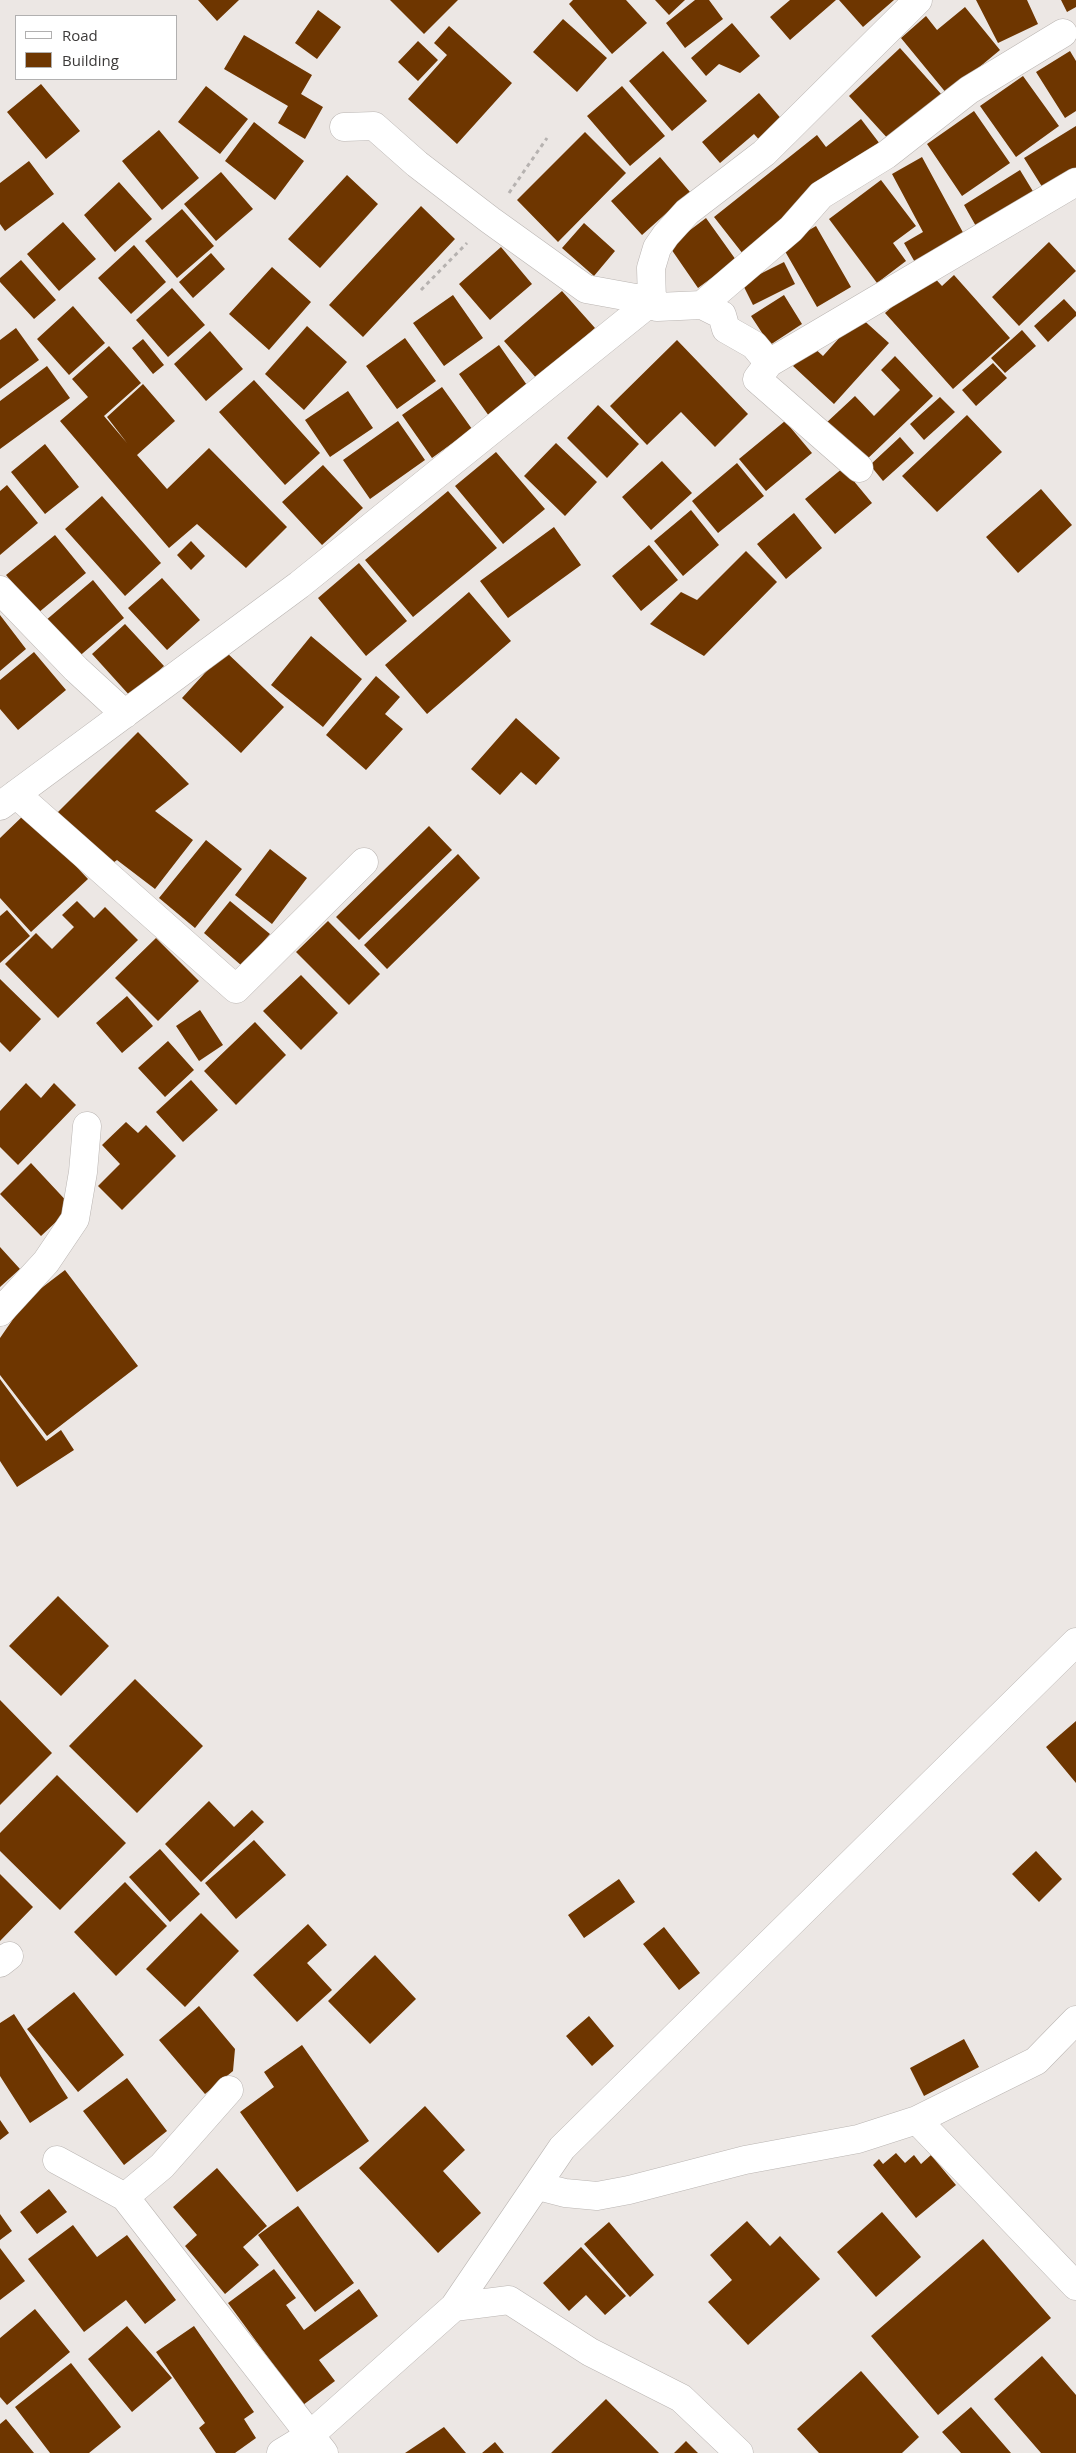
<!DOCTYPE html>
<style>
body{margin:0}
#map{position:relative;width:1076px;height:2453px;overflow:hidden;background:#ece7e4;font-family:"Open Sans",sans-serif}
canvas{display:block}
.legend{position:absolute;left:15px;top:15px;width:162px;height:65px;box-sizing:border-box;background:#fff;border:1px solid #b1b0b0;margin:0;padding:6px 9px;list-style:none;font-size:15px;color:#3c3a39}
.legend li{display:flex;align-items:center;gap:10px;height:25px}
.legend b{width:25px;border:1px solid #b1b0b0}
</style>
<div id="map">
<canvas width="1076" height="2453"></canvas>
<ul class="legend">
<li><b style="height:6px;background:#fff"></b>Road</li>
<li><b style="height:14px;background:#6e3600"></b>Building</li>
</ul>
</div>
<script>
const ctx = document.querySelector('canvas').getContext('2d');
ctx.lineJoin = 'round';
function fillPath(path, color) { ctx.fillStyle = color; ctx.fill(path, 'evenodd'); }
function strokePath(path, color, width, dash) { ctx.strokeStyle = color; ctx.lineWidth = width; ctx.lineCap = dash ? 'butt' : 'round'; ctx.setLineDash(dash || []); ctx.stroke(path); }
const building = new Path2D(`
 M198 0H239L217 21Z
 M390 0H458L424 34Z
 M573 0H626L647 23 612 54 569 4Z
 M655 0H685L669 15Z
 M695 0H709L723 19 685 48 666 23Z
 M790 0H836L790 40 770 17Z
 M839 0H894L863 27Z
 M976 0H1027L1038 24 998 43Z
 M1061 0H1076V7L1067 12Z
 M965 7 1000 50 947 94 901 38 926 16 937 30Z
 M318 10 341 27 317 59 295 43Z
 M563 19 607 58 577 92 533 52Z
 M732 23 760 56 740 73 719 64 706 76 691 58Z
 M449 26 512 83 457 144 408 99 447 55 434 43Z
 M244 35 312 75 301 94 323 107 305 139 278 123 288 106 224 69Z
 M418 41 438 60 418 81 398 62Z
 M900 48 942 95 890 141 849 96Z
 M663 51 707 101 672 131 629 81Z
 M1070 51 1076 61V111L1065 118 1036 72Z
 M1023 76 1059 126 1016 157 980 106Z
 M41 84 80 131 46 159 7 112Z
 M206 86 248 119 220 154 178 122Z
 M622 86 665 136 630 166 587 116Z
 M759 93 784 122 761 142 754 134 720 163 702 142Z
 M974 111 1010 163 962 196 927 144Z
 M861 119 880 144 743 254 714 217 817 135 826 147Z
 M254 122 304 161 275 200 225 161Z
 M1076 126V174L1046 193 1024 158Z
 M159 130 199 178 162 210 122 161Z
 M585 132 626 173 558 242 517 200Z
 M660 157 690 192 642 235 611 201Z
 M922 157 966 238 917 266 904 243 923 232 892 174Z
 M29 161 54 194 5 231 0 224V183Z
 M1020 170 1034 193 977 228 964 205Z
 M221 172 253 209 216 241 184 204Z
 M347 175 378 204 320 268 288 239Z
 M881 180 916 226 893 243 906 261 877 283 829 219Z
 M119 182 152 219 115 252 84 215Z
 M421 206 455 239 363 337 329 305Z
 M182 209 214 246 177 278 145 241Z
 M706 218 736 260 698 288 669 246Z
 M63 222 96 259 59 291 27 254Z
 M584 223 615 251 594 276 562 248Z
 M816 226 851 287 817 307 782 246Z
 M1049 242 1076 271 1019 326 992 297Z
 M134 245 166 282 131 314 98 278Z
 M501 247 532 284 490 320 459 284Z
 M211 253 225 269 193 298 179 282Z
 M21 260 56 300 34 319 0 282V278Z
 M784 262 795 284 753 305 742 283Z
 M272 267 311 302 269 350 229 314Z
 M930 273 942 286 954 275 1010 338 953 389 885 313Z
 M172 288 205 325 168 357 136 320Z
 M562 291 595 328 537 379 504 341Z
 M453 295 483 338 444 366 413 323Z
 M784 295 802 324 770 345 751 316Z
 M1064 299 1076 312V316L1048 342 1034 326Z
 M73 306 105 343 69 375 37 339Z
 M859 316 889 343 834 404 793 366 812 346 823 356Z
 M307 326 347 362 304 410 265 374Z
 M16 328 39 360 0 389V340Z
 M1022 330 1036 346 1005 373 991 358Z
 M210 331 243 369 206 401 174 364Z
 M405 338 436 381 397 409 366 366Z
 M143 339 164 365 153 374 132 348Z
 M677 340 748 414 715 447 681 412 647 445 610 406Z
 M499 345 529 388 489 416 459 374Z
 M109 346 141 383 104 416 127 443 107 417 143 384 175 421 137 455 167 489 209 448 287 527 246 568 197 524 169 548 60 421 88 397 72 379Z
 M895 356 933 396 863 463 825 424 855 396 874 416 900 390 881 370Z
 M993 363 1007 378 976 406 962 390Z
 M47 366 70 398 0 449V401Z
 M254 380 320 453 285 485 219 412Z
 M442 387 472 429 432 458 402 415Z
 M348 391 373 428 330 457 305 420Z
 M940 397 955 412 924 440 910 424Z
 M598 405 639 444 607 478 567 438Z
 M967 415 1002 452 937 512 902 476Z
 M398 421 425 460 370 499 343 460Z
 M785 421 812 453 766 491 739 459Z
 M900 437 914 453 883 481 870 465Z
 M556 443 597 482 565 516 524 476Z
 M45 444 79 487 45 514 11 472Z
 M496 452 545 509 503 544 455 486Z
 M662 461 692 493 651 530 622 497Z
 M737 463 764 496 718 533 692 501Z
 M323 465 363 508 322 545 282 502Z
 M843 468 872 503 835 534 805 499Z
 M7 485 38 523 0 555V491Z
 M1041 489 1072 525 1018 573 986 537Z
 M448 491 497 548 413 617 365 560Z
 M102 496 161 563 125 596 65 529Z
 M691 510 719 545 683 576 654 541Z
 M794 513 822 548 786 579 757 544Z
 M554 527 581 565 508 618 480 581Z
 M55 535 86 573 38 613 6 575Z
 M191 541 205 556 191 570 177 555Z
 M649 545 678 580 641 611 612 576Z
 M746 551 777 582 704 656 650 624 681 592 697 600Z
 M359 563 407 621 366 656 318 598Z
 M162 578 200 620 167 650 128 608Z
 M93 580 124 618 76 659 45 621Z
 M469 592 511 641 427 714 385 665Z
 M0 615 26 649 0 671Z
 M125 624 164 666 131 697 92 654Z
 M311 636 362 679 323 727 271 685Z
 M225 651 284 707 241 753 182 698Z
 M34 652 66 690 18 730 0 709V680Z
 M376 676 400 697 385 714 403 729 366 770 326 735Z
 M516 718 560 758 536 785 521 772 500 795 471 769Z
 M138 732 189 784 155 811 193 840 155 889 117 860 106 868 54 816Z
 M26 813 88 879 31 932 0 898V838Z
 M429 826 452 850 359 940 336 917Z
 M206 840 242 869 195 928 159 898Z
 M270 849 307 878 272 924 235 895Z
 M458 854 480 878 387 969 364 945Z
 M77 901 94 918 105 907 138 940 58 1018 5 964 36 933 52 949 74 927 62 915Z
 M230 901 270 934 242 966 204 933Z
 M7 910 30 936 0 963V916Z
 M328 921 380 974 349 1005 296 952Z
 M156 938 199 981 158 1021 115 978Z
 M301 975 338 1013 301 1050 263 1011Z
 M0 979 41 1019 10 1052 0 1042Z
 M127 996 153 1026 122 1053 96 1023Z
 M200 1010 223 1045 199 1061 176 1026Z
 M255 1022 286 1055 236 1105 204 1071Z
 M168 1041 194 1070 165 1097 138 1068Z
 M191 1080 218 1110 183 1142 156 1112Z
 M26 1083 41 1098 54 1083 76 1105 18 1165 0 1147V1111Z
 M126 1122 138 1133 146 1125 176 1156 122 1210 98 1186 120 1164 102 1145Z
 M31 1163 72 1207 41 1236 0 1194Z
 M0 1247 20 1269 0 1287Z
 M65 1270 138 1366 47 1436 0 1375V1338L27 1299Z
 M0 1379 46 1441 61 1430 74 1450 17 1487 0 1461Z
 M58 1596 109 1646 61 1696 9 1646Z
 M135 1679 203 1746 137 1813 69 1746Z
 M0 1700 52 1753 0 1805Z
 M1076 1721V1783L1046 1747Z
 M57 1775 126 1843 60 1910 0 1851V1833Z
 M209 1801 234 1827 252 1810 264 1822 201 1882 165 1844Z
 M254 1840 286 1875 236 1919 205 1883Z
 M160 1849 200 1894 170 1922 129 1877Z
 M1036 1851 1062 1879 1039 1902 1012 1874Z
 M0 1874 33 1907 0 1941Z
 M619 1879 635 1902 584 1938 568 1915Z
 M125 1882 167 1926 116 1976 74 1932Z
 M201 1913 239 1951 185 2007 146 1969Z
 M308 1924 327 1945 307 1963 332 1990 297 2022 253 1975Z
 M664 1927 700 1973 679 1990 643 1944Z
 M375 1955 416 1999 370 2044 328 2001Z
 M74 1992 124 2055 78 2092 27 2029Z
 M199 2006 235 2049 233 2071 205 2094 159 2040Z
 M14 2014 68 2098 30 2123 0 2076V2023Z
 M589 2016 614 2046 592 2066 566 2036Z
 M964 2039 979 2067 924 2096 910 2068Z
 M302 2045 369 2141 297 2192 240 2112 274 2087 264 2072Z
 M127 2078 167 2131 124 2165 83 2111Z
 M425 2106 465 2150 443 2171 481 2213 438 2253 359 2168Z
 M0 2120 9 2133 0 2140Z
 M896 2153 905 2163 914 2155 921 2164 931 2155 956 2185 916 2218 873 2165 879 2159 883 2164Z
 M217 2168 267 2226 243 2247 259 2265 225 2294 185 2246 197 2235 173 2207Z
 M49 2189 67 2212 37 2234 20 2212Z
 M298 2206 354 2283 315 2312 258 2235Z
 M882 2212 921 2257 876 2297 837 2252Z
 M0 2214 12 2231 0 2240Z
 M747 2221 770 2246 780 2236 820 2279 748 2345 708 2302 732 2280 710 2255Z
 M609 2222 654 2275 630 2297 584 2244Z
 M73 2225 97 2257 127 2235 176 2300 145 2324 126 2300 84 2332 28 2259Z
 M983 2239 1051 2318 938 2415 871 2336Z
 M581 2247 626 2296 605 2315 586 2295 569 2311 543 2283Z
 M0 2248 25 2281 0 2300Z
 M274 2269 296 2298 286 2305 304 2330 359 2289 378 2316 319 2360 335 2381 303 2405 228 2303Z
 M35 2309 70 2352 7 2405 0 2397V2338Z
 M127 2326 172 2378 132 2412 88 2359Z
 M194 2326 254 2412 244 2419 256 2438 235 2453H216L199 2428 205 2423 156 2352Z
 M1042 2356 1076 2395V2453H1041L994 2399Z
 M71 2363 121 2427 89 2453H50L15 2407Z
 M861 2371 919 2437 902 2453H819L797 2429Z
 M606 2399 659 2453H551Z
 M971 2407 1011 2453H961L942 2432Z
 M6 2419 34 2453H0V2424Z
 M444 2427 466 2453H405Z
 M686 2441 698 2453H674Z
 M495 2442 504 2453H482Z`);
const path = new Path2D(`
 M509 193 547 138
 M421 290 467 243`);
const minor = new Path2D(`
 M344 127 374 126 417 164 490 220 586 289 652 301 657 307 702 305 722 315 726 329 754 345 769 363
 M702 305 791 229 821 195 886 155 969 90 1063 33
 M859 468 757 379 769 363 1076 182
 M0 590 76 669 125 714
 M16 794 236 989 364 862
 M0 806 299 585 652 301 651 268 657 248 666 235 687 212 764 153 918 0
 M0 1312 46 1262 75 1219 83 1172 87 1126
 M0 1963 9 1956
 M917 2120 1076 2286
 M57 2160 125 2197 162 2166 229 2090
 M538 2186 565 2193 597 2196 629 2190 745 2160 858 2139 917 2120 1036 2061 1076 2020
 M125 2197 324 2453
 M454 2307 509 2300 590 2352 681 2398 739 2453
 M281 2453 309 2436 454 2307 562 2148 1076 1642`);
fillPath(building, '#6e3600');
strokePath(minor, '#bab5b2', 29);
strokePath(path, '#b6b2b0', 3, [4, 4]);
strokePath(minor, '#fff', 28);
</script>
